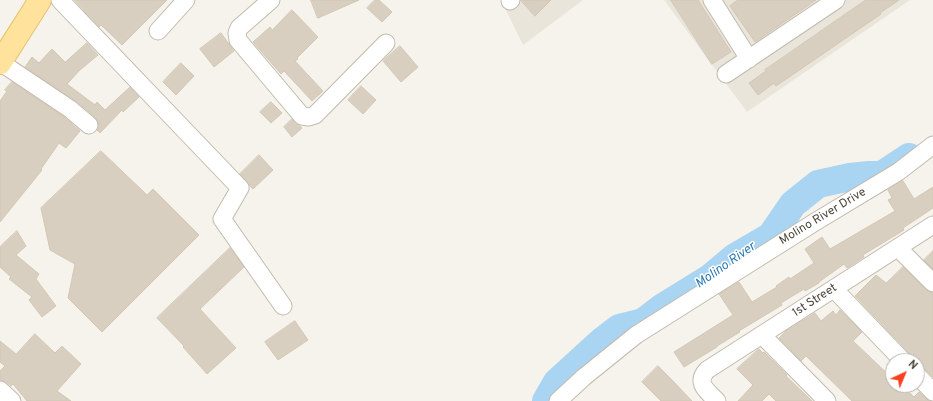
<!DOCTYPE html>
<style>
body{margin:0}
#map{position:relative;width:933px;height:401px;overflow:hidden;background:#f6f3ec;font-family:Overpass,sans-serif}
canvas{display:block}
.north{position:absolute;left:885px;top:353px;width:40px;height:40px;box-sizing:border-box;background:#fff;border:1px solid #b7b4b0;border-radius:50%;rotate:44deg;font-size:11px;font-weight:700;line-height:16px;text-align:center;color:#4b4439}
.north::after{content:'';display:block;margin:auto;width:14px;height:18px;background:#fc3f1d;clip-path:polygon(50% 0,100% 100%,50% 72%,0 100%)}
</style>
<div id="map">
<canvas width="933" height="401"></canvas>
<div class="north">N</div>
</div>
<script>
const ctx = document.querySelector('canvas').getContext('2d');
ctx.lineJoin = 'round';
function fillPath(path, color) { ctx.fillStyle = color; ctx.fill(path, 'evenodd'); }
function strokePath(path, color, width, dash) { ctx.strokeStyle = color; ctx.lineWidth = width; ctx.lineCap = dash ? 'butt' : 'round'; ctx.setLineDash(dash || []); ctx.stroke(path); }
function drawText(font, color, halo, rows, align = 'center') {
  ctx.font = font + ' Overpass,sans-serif'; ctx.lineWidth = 3; ctx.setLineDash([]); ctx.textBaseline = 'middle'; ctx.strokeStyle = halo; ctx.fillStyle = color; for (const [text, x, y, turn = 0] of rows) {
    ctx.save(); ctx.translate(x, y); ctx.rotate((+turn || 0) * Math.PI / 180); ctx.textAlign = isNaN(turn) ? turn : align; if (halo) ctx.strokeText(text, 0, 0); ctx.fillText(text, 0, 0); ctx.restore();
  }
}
const residential = new Path2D(`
 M501 0H583L523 45Z
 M664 0H910L747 112Z`);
const river = new Path2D(`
 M546 401 557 382 602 341 619 328 643 322 660 309 710 278 735 257 771 236 793 204 818 184 850 177 869 175H882L909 157`);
const building = new Path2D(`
 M75 0H167L122 45 101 25 99 27Z
 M311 0H359L318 18Z
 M375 0H379L392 12 382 22 367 8Z
 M521 0H551L535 16Z
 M671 0H698L731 52 712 64Z
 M738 0H816L755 42 730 6Z
 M866 0H899L880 13 881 14 776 86 774 83 758 95 749 83 766 71 765 70Z
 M292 10 318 37 297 58 298 59 295 61 323 91 312 101 284 71 281 74 253 42 270 27 272 30Z
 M221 33 234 51 214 67 200 49Z
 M87 43 98 55 80 70 67 84 95 105 97 102 105 110 130 87 139 97 123 112 122 110 100 133 97 130 99 126 98 122 95 117 76 101 25 67 32 57 39 63 52 49 65 62Z
 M400 46 418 67 401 82 383 61Z
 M181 63 194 76 176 95 163 82Z
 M12 82 64 117 80 131 66 148 59 143 41 169 42 170 0 222V101L7 91 5 90Z
 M361 86 376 100 363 114 348 100Z
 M271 102 282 113 271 123 260 112Z
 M292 119 302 128 292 137 284 127Z
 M101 151 147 195 153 189 199 235 102 332 68 298 75 264 50 250 41 208Z
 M259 155 273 170 253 189 240 174Z
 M903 181 914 199 933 187V208L903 228 904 230 863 255 864 257 847 268 844 264 819 282V283L805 291 804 289 781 303 782 305 739 331 740 332 717 346V347L684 367 674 352 733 315 719 294 739 282 752 302 777 287 776 286 789 277 790 279 814 263 805 249 822 237 830 249 895 211 888 200 892 198 888 190Z
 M17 231 26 246 16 255 39 274 36 279 56 306 42 317 29 300 32 297 9 279 11 277 0 267V247Z
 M230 248 244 267 200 309 236 348 207 374 183 347 184 346 157 318Z
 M933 251V269L924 260Z
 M903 267 926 290 933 293V377L924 368 917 365V361H913L910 354 855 296 876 275 886 283Z
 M840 310 862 332 853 341 893 379V385H901L914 397 919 392 929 401H852L806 356 801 361 779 338 786 331 815 313 821 321 833 311 836 315Z
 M295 321 308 340 278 360 265 342Z
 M35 334 55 353 62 346 81 364 57 391 71 401H27L13 384 11 386 6 382 0 380V371L5 366 0 362V341L16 354Z
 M759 349 763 353 764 352 787 375 786 376 812 401H776L769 394 762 401H738L753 385 737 369Z
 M658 366 671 379 692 401H661L642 382Z`);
const minor = new Path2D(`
 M60 0 240 188 222 219 283 306
 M271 0 239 28 237 33 238 40 302 116 309 117 315 115 386 43
 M712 0 749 59
 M510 1 511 0
 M158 31 186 0
 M0 62 70 109 89 125
 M726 74 836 0
 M898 248 933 283
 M834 289 903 361
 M762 335 827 401
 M917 375 933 392
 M0 390 12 401
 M558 401 584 377 636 335 815 222 898 172 933 145
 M717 401C707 391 695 383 707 370L933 225`);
const major = new Path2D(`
 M0 63 40 0`);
const streetNames = [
 ["Molino River Drive",823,217,-31],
 ["1st Street",815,301,-33]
];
const waterNames = [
 ["Molino River",726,266,-35]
];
fillPath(residential, '#eae5da');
strokePath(river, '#a9d4f2', 28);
fillPath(building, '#d8cfc1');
strokePath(building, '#d3c7b4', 1);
strokePath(minor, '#c2bbae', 19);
strokePath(major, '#e6c16a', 24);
strokePath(minor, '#fff', 17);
strokePath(major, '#ffe39c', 22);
drawText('12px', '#4b4439', '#fff', streetNames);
drawText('italic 13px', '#2e7ab2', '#fff', waterNames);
</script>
